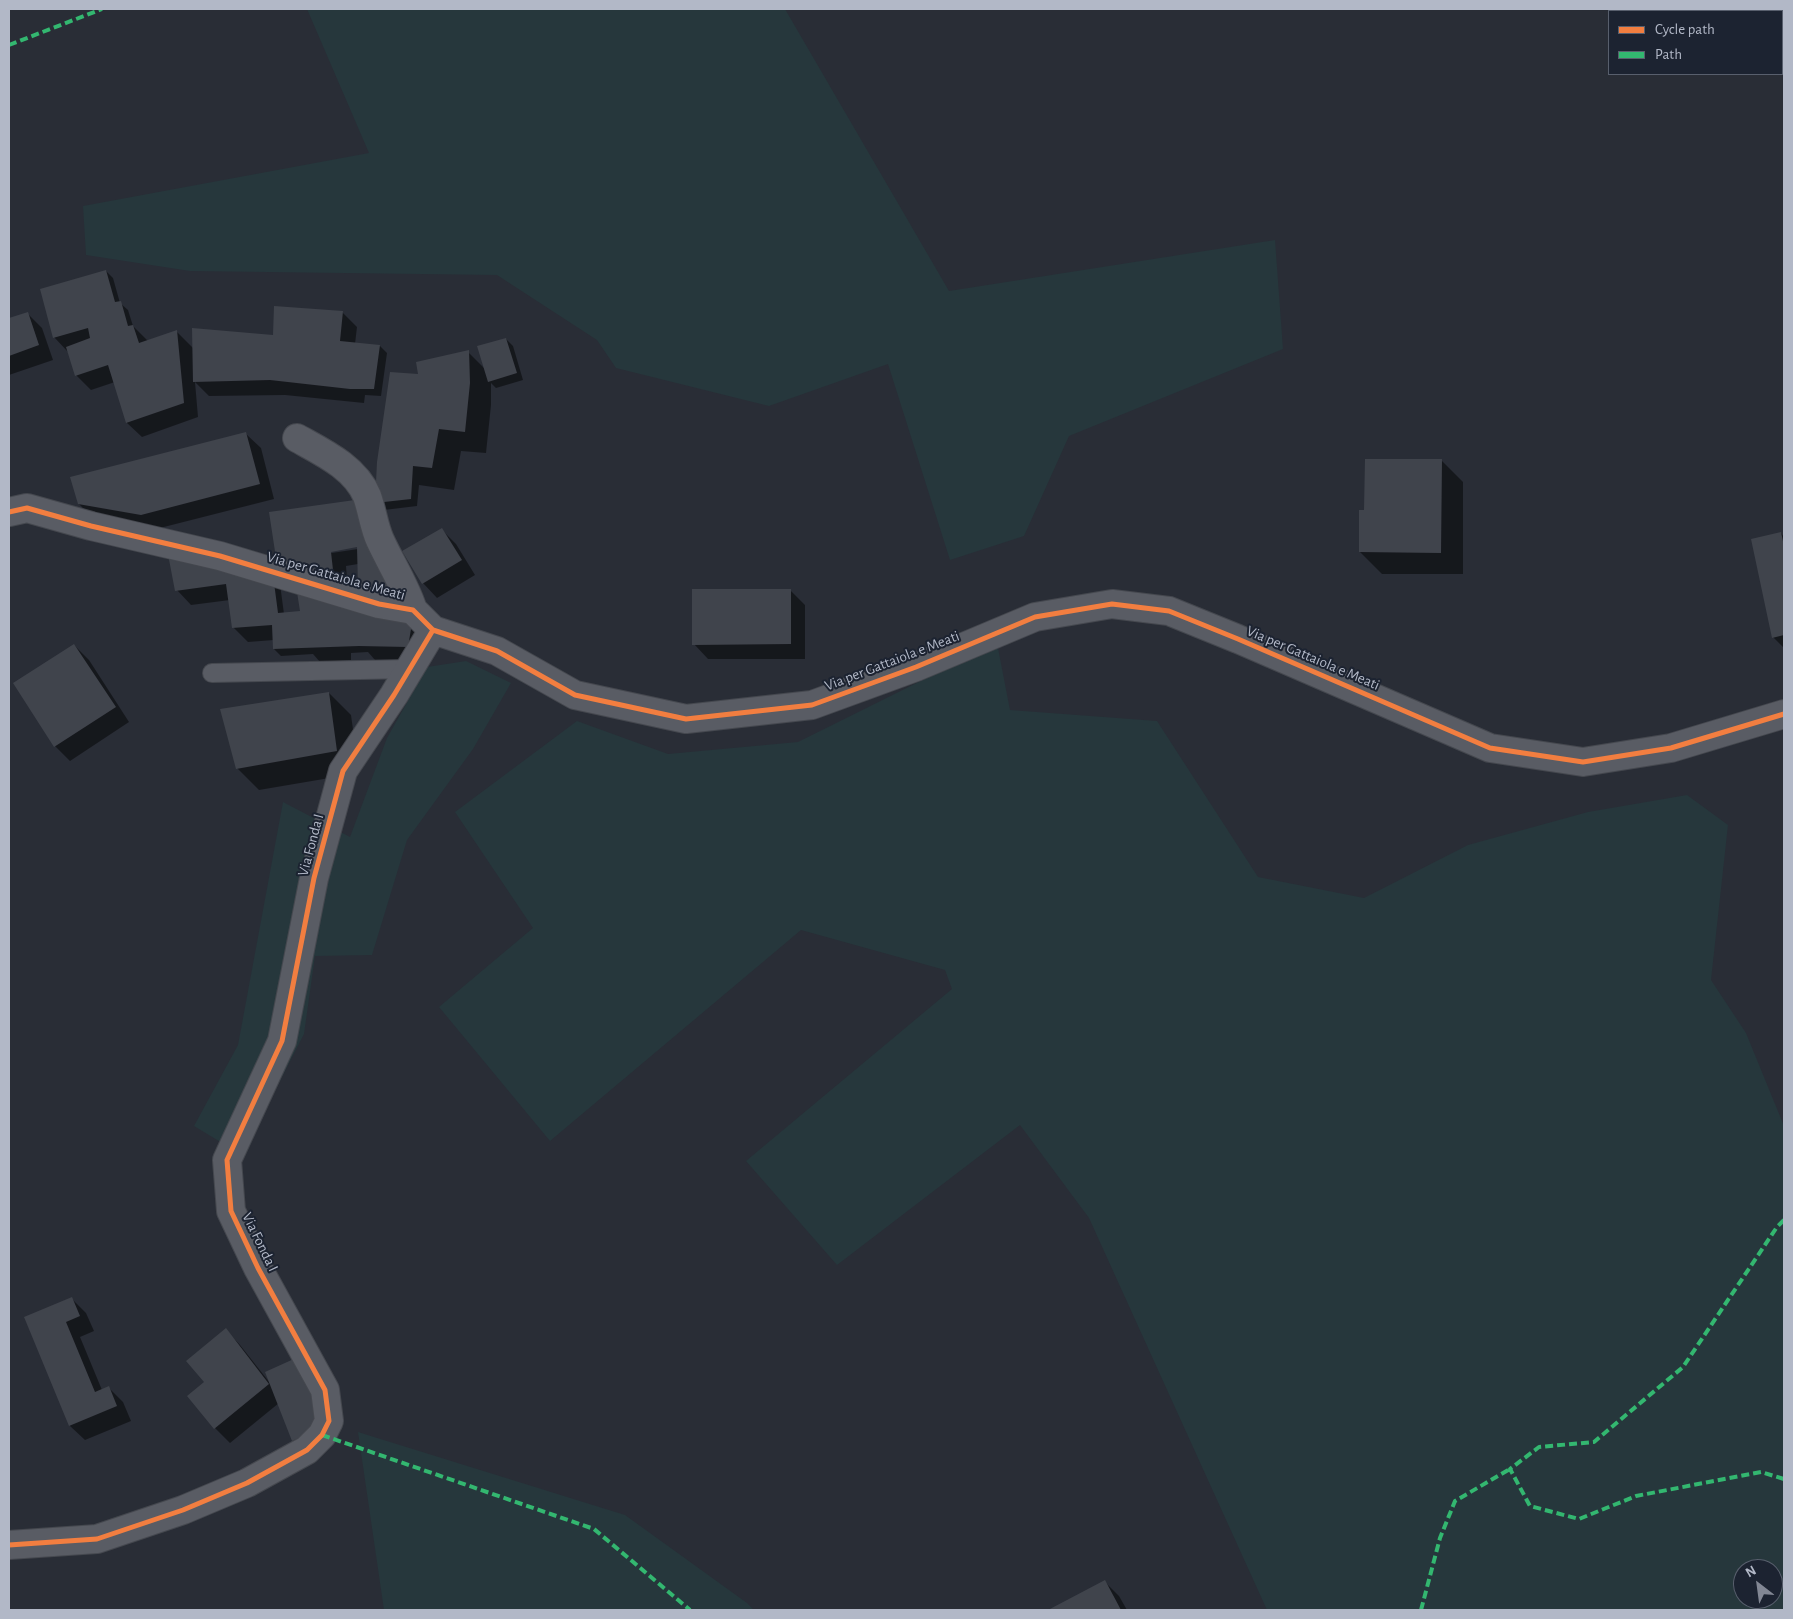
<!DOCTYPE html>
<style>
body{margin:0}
#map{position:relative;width:1793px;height:1619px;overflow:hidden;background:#292d36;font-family:"Alegreya Sans",sans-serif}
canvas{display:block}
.frame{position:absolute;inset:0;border:10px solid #b2b8c7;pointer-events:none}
.legend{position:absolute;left:1608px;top:10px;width:175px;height:65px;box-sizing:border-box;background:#1c2331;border:1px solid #585f6d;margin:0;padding:6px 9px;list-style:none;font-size:15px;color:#b2b8c7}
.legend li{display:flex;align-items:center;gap:10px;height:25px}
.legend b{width:25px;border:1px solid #585f6d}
.north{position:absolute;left:1733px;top:1559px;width:50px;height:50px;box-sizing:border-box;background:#1c2331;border:1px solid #585f6d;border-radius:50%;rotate:330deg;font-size:14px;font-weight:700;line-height:20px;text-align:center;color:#b2b8c7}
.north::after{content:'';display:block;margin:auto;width:18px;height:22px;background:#828794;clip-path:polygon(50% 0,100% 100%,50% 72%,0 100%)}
</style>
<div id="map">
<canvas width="1793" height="1619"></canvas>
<div class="frame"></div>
<ul class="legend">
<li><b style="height:6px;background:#f27e40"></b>Cycle path</li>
<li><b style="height:6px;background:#33b770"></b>Path</li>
</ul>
<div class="north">N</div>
</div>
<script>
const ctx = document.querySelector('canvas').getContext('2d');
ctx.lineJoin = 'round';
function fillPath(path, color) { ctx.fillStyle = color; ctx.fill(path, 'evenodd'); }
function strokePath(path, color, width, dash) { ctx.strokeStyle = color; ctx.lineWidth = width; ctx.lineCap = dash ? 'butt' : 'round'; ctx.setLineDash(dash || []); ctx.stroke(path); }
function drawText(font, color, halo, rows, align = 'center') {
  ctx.font = font + ' "Alegreya Sans",sans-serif'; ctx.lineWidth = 4; ctx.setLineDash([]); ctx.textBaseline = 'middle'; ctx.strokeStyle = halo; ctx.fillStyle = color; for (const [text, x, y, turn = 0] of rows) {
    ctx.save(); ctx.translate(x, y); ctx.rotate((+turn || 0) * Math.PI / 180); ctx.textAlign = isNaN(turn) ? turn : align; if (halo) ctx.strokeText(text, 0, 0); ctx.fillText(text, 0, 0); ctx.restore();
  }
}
const green = new Path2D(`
 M307 9H785L949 291 1275 240 1283 349 1069 436 1024 536 950 560 888 364 769 406 616 368 597 340 497 275 190 271 86 255 83 206 369 153Z
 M998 648 1010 710 1157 721 1258 877 1364 898 1468 845 1588 812 1687 795 1728 825 1711 980 1746 1033 1784 1126V1610H1267L1089 1218 1020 1125 837 1265 746 1161 952 989 945 970 801 930 550 1141 439 1007 533 928 455 812 577 721 668 754 798 742 965 659ZM1743 1569H1773V1599H1743Z
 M466 661 511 683 473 749 407 840 372 955 315 956 304 1034 242 1155 194 1126 238 1045 283 802 350 837 387 738 427 667Z
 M358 1432 625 1515 747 1603 754 1610H384Z`);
const shadow = new Path2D(`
 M106 271 113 278 120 303 128 310 133 326 148 341 177 332 193 348 274 337 342 312 357 327 355 344 380 346 387 353 381 396 365 395 364 403 285 395 209 396 195 382 198 417 142 437 127 423 115 382 91 390 76 375 68 352 54 337Z
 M27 313 42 328 53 360 9 375V320Z
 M506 339 513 346 523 380 496 388 491 383V405L486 453 461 451 454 490 419 485 417 506 384 510 377 503 420 375 468 352 485 369Z
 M246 434 261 448 274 499 156 529 94 519 79 504Z
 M1441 460 1463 482V574H1382L1360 552 1365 511Z
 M362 500 358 564 346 566 348 593 292 572 277 557ZM358 546V549L325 554V552Z
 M441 529 456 544 475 575 437 598 423 583Z
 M1781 533 1784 537V648L1773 637Z
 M168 551 280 584 284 614 413 618 422 661 375 660 368 652 351 653V660L320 662 313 654 281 656 274 649V640L248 642 233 627 230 600 191 605 177 590Z
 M790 590 805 605V659H708L694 644Z
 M74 645 89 660 129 722 70 761 55 746Z
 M329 693 351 715 359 773 259 790 237 768Z
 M71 1298 86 1313 94 1331 80 1337 102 1390 108 1387 123 1402 131 1421 85 1440 70 1426 25 1318Z
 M226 1330 240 1345 270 1383 332 1428 333 1444 308 1455 293 1441 279 1403 230 1443 215 1428 189 1396 206 1383Z
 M1105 1582 1119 1596 1127 1610H1051Z`);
const building = new Path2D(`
 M106 270 115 302 121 301 128 326 133 325 139 343 177 330 184 403 126 423 108 365 75 376 66 347 90 338 88 328 53 338 40 289Z
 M274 306 343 311 340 341 380 345 374 389H350L270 380 193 382 192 328 273 335Z
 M28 312 39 345 9 356V318Z
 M506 338 517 373 488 382 477 346Z
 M469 350 470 383 465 432 439 429 432 468 413 466 411 499 375 503 377 462 390 372 418 374 416 362Z
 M246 432 260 484 141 515 78 504 70 477Z
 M1365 459H1442L1441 553 1359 552V510H1364Z
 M362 499 395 599 358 586 357 547 331 552 334 579 276 558 269 512Z
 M442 528 462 560 422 584 402 551Z
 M1781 532 1784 546V635L1772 638 1751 539Z
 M167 549 273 575 278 613 300 611 296 586 413 617 408 647 359 646 273 649 272 625 232 628 226 584 175 591Z
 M692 589H791V644L692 645Z
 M74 644 116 707 54 747 13 683Z
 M329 692 337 751 236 769 220 709Z
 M72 1297 80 1316 66 1322 95 1392 109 1386 117 1406 69 1426 24 1317Z
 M226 1328 269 1384 214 1429 187 1396 204 1382 186 1361Z
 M296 1358 313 1394 319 1429 292 1441 265 1372Z
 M1105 1580 1121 1610H1048Z`);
const lane = new Path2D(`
 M212 673 410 669`);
const street = new Path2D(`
 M297 438C322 452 355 467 367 496 372 510 374 527 380 540 391 564 405 585 413 610
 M9 512 27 508 91 526 220 556 379 604 413 610 433 630 497 651 575 695 686 719 812 705 916 667 1035 617 1112 604 1169 611 1238 639 1490 748 1583 762 1671 748 1784 714
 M9 1545 97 1539 183 1510 247 1483 307 1450 322 1435 329 1421 325 1390 258 1268 231 1211 227 1160 282 1041 314 878 343 771 394 695 433 630`);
const quiet = new Path2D(`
 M9 45 102 9
 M1784 1220 1777 1227 1683 1367 1594 1442 1539 1447 1510 1469 1530 1506 1579 1519 1636 1496 1761 1472 1784 1479
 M322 1435 594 1529 690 1610
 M1421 1610 1440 1538 1455 1501 1510 1469`);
const cycleway = new Path2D(`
 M9 512 27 508 91 526 220 556 379 604 413 610 433 630 497 651 575 695 686 719 812 705 916 667 1035 617 1112 604 1169 611 1238 639 1490 748 1583 762 1671 748 1784 714
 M9 1545 97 1539 183 1510 247 1483 307 1450 322 1435 329 1421 325 1390 258 1268 231 1211 227 1160 282 1041 314 878 343 771 394 695 433 630`);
const streetNames = [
 ["Via per Gattaiola e Meati",336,576,16],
 ["Via per Gattaiola e Meati",1313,658,23],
 ["Via per Gattaiola e Meati",892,661,-21],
 ["Via Fonda I",311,845,-75],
 ["Via Fonda I",260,1242,64]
];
fillPath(green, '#26373c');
fillPath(shadow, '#0007');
fillPath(building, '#40444c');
strokePath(lane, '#45484f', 20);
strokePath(street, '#45484f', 30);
strokePath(lane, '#595c64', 18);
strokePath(street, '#595c64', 28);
strokePath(quiet, '#33b770', 4, [8, 4]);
strokePath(cycleway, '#f27e40', 5);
drawText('15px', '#b2b8c7', '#1c2331', streetNames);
</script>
